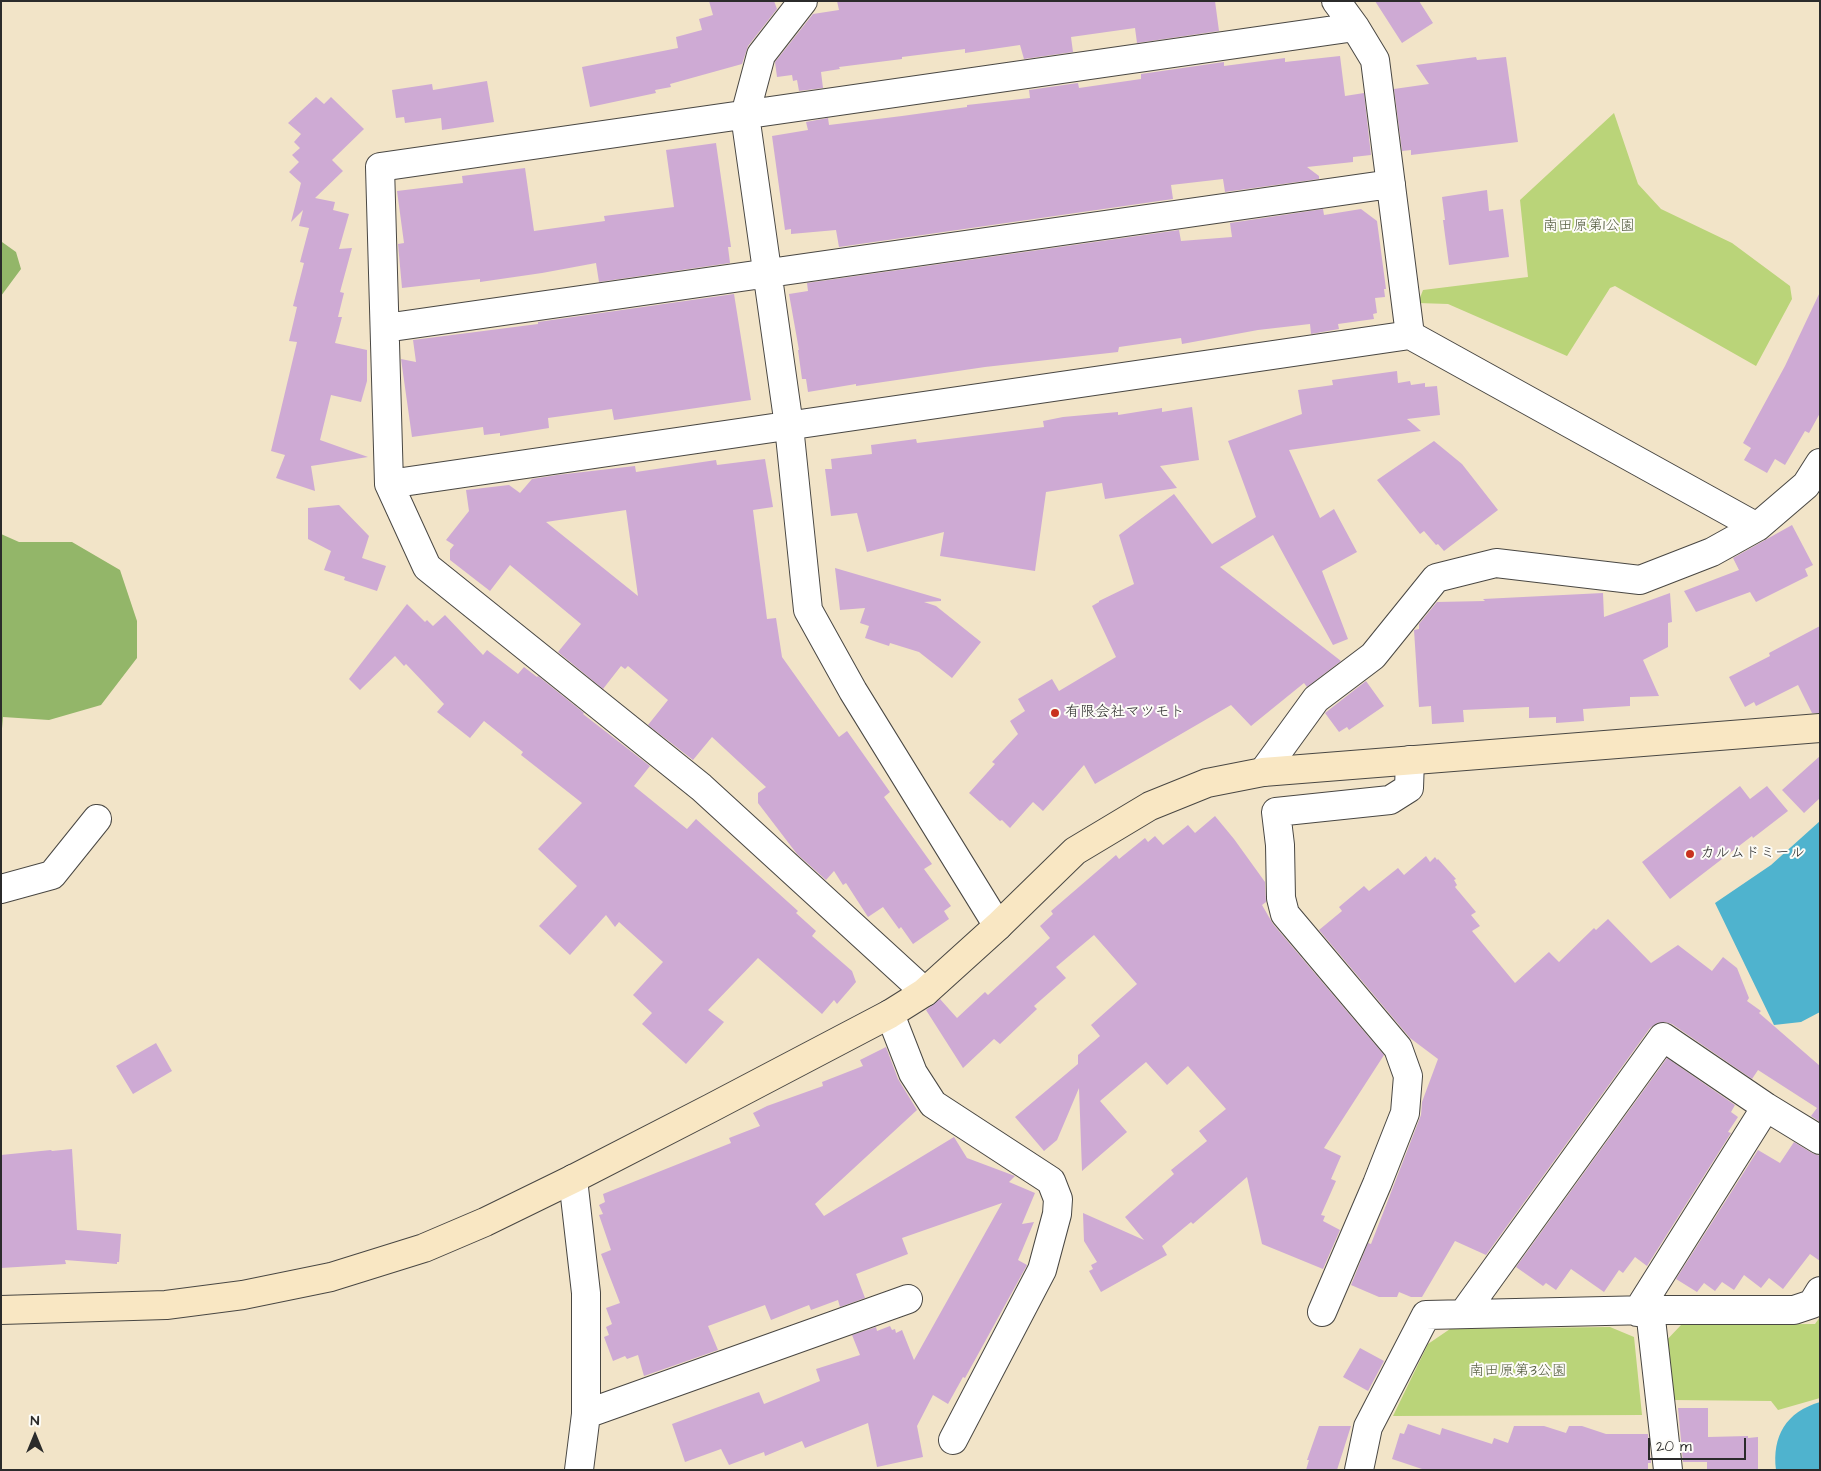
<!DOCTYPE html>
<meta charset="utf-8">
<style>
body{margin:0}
#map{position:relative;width:1821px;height:1471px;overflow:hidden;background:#f2e4c8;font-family:"Architects Daughter",sans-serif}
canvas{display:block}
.frame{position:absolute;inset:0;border:2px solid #2b2b2b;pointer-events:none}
.north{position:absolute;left:10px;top:1411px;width:50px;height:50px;-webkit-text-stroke:4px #fdfcf7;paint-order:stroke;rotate:0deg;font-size:14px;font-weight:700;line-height:20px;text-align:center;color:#2b2b2b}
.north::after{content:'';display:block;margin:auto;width:18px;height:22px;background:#2b2b2b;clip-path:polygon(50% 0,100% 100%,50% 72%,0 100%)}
.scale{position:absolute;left:1648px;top:1438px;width:98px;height:22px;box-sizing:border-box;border:2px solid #2b2b2b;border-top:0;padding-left:6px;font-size:15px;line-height:18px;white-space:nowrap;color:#2b2b2b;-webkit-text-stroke:4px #fdfcf7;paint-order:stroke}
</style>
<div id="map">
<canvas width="1821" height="1471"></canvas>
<div class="frame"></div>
<div class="north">N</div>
<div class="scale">20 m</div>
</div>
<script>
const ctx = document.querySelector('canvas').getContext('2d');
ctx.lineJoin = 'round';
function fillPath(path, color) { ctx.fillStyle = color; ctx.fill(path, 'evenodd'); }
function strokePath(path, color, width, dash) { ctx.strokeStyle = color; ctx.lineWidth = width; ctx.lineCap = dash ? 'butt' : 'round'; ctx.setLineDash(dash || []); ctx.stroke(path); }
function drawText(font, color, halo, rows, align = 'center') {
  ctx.font = font + ' "Architects Daughter","Klee One",sans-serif'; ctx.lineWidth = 4; ctx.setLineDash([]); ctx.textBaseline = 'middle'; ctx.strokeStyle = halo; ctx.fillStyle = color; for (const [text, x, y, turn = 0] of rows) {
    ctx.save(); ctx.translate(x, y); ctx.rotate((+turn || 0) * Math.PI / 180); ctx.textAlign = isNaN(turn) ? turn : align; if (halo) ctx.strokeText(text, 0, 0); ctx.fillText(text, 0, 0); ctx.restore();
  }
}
const green = new Path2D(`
 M1614 113 1638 184 1661 209 1732 243 1790 286 1792 299 1756 366 1615 286 1610 288 1567 356 1448 304 1418 303 1423 290 1528 277 1520 200Z
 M1820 1317V1398L1778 1410 1771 1401 1672 1400 1663 1344 1681 1325 1815 1324Z
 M1610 1327 1634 1337 1642 1415 1393 1416 1428 1344 1450 1329Z`);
const forest = new Path2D(`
 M2 242 16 252 21 269 1 296Z
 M1 534 19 542H72L120 570 137 621V658L101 705 49 720 3 717 1 740Z`);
const water = new Path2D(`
 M1820 821V1012L1801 1022 1774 1025 1715 903 1771 865Z
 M1820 1402V1470H1776C1772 1436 1786 1412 1820 1402Z`);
const building = new Path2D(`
 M709 1H774L777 9 748 46 742 64 670 84 671 87 655 90 656 93 590 107 582 67 678 48 676 37 702 30 699 19 713 15Z
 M837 1H1215L1219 31 1137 43 1135 28 1071 37 1073 52 1024 59 1020 45 965 53V49L902 57V59L839 67 840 69 821 72 823 88 799 91 797 80 793 81 792 75 777 77 775 62 813 14 839 10Z
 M1375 1H1419L1433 23 1402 43Z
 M1340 56 1345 96 1364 93 1371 155 1353 157V162L1307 167 1319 176V179L1225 192 1223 179 1171 185 1173 199 839 247 836 230 791 234V229L785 230 772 136 808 130 806 122 828 118 829 125 902 116 967 107V105L1030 98 1029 90 1078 83 1079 88 1141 79V74L1224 62V66L1285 58V62Z
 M1476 57 1477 60 1506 57 1518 142 1411 155V150L1402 151 1394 89 1429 84 1416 65Z
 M487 81 494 122 442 130 441 118 405 123 404 117 396 118 392 90 432 84 433 90Z
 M316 97 324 104 331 97 364 129 332 160 343 171 315 198 335 202 333 210 349 214 339 249 352 248 340 292 344 293 338 317H342L335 343 367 350V381L361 402 331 395 320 440 368 457 311 466 315 491 276 478 285 455 271 451 297 342 289 341 297 307 293 306 304 263 300 262 309 228 299 226 303 210 291 222 301 183 289 172 299 162 292 155 300 148 294 142 301 134 288 123Z
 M716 143 731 247H728L730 263 599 282 596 263 542 273 480 282V279L402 288 398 244 404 243 397 191 463 183 462 176 525 168 534 231 605 221 604 216 674 207 666 150Z
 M1487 190 1489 211 1503 209 1509 257 1449 265 1443 220H1445L1442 197Z
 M1323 209 1324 215 1361 209 1377 221 1386 289H1384L1385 297 1375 298 1377 313 1373 314 1374 319 1338 324 1339 329 1311 334 1310 324 1258 330 1182 344 1181 338 1119 347 1118 352 985 367 856 386V384L808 392 806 379H802L798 350H799L789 294 808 291 807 283 1179 230 1181 241 1232 237 1230 223Z
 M1820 292V413L1809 433 1805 431 1785 465 1775 459 1767 473 1744 460 1751 448 1743 443 1785 366Z
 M734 294 751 400 614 420 612 409 548 418 549 428 500 436V433L484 435 483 427 412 437 401 359 416 362 413 340 538 324V322Z
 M1397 371 1398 383 1410 381 1411 385 1425 383V387L1437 386 1440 415 1407 419 1421 431 1289 450 1320 518 1334 509 1357 552 1322 571 1348 639 1333 645 1273 535 1220 567 1341 661 1307 687 1304 683 1251 726 1231 705 1095 784 1084 765 1043 811 1033 802 1010 828 1002 820 1000 821 969 793 995 764 992 762 1018 734 1010 721 1025 711 1018 699 1052 679 1059 691 1116 657 1092 606 1099 602V601L1134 584 1119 535 1174 494 1212 544 1256 517 1228 441 1302 414 1298 390 1333 385 1332 380Z
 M1192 407 1199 460 1160 466 1177 488 1105 499 1102 483 1046 492 1035 571 940 556 944 532 867 552 857 513 831 516 825 469H832L831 459 872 454 871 445 916 439 917 443 1044 427 1043 421 1063 417 1118 412V415L1162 408V412Z
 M1434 441 1462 464 1498 510 1444 551 1438 544 1436 545 1424 531 1420 534 1377 480Z
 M765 459 773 507 753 510 767 619 776 618 782 657 839 737 847 731 890 792 884 797 932 864 924 869 951 906 944 911 949 919 913 944 901 927 899 929 883 907 868 917 846 883 843 885 834 871 826 880 797 854 758 803V793L766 787 712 737 693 760 648 725 668 700 628 666 625 669 621 666 603 689 558 652 581 624 510 565 490 591 450 560V550L454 545 446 540 469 511 466 490 509 485 520 493 532 479 557 475 635 466 636 472 716 460 717 465ZM626 510 638 596 546 522Z
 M339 505 369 536 362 558 386 566 377 591 344 580 345 577 324 570 331 551 308 539V508Z
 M1792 525 1813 565 1805 569 1808 576 1756 602 1750 592 1696 612 1684 591 1739 570 1733 558Z
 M835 568 941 599V601L924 602 936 606 981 642 952 678 919 652 890 643 889 646 865 638 869 626 860 623 865 608 840 610Z
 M1603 593 1604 617 1670 593 1672 622 1668 623V647L1643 660 1659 696 1630 697V706L1583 709 1584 721 1556 723V717L1529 718V707L1463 710 1464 722 1432 724 1431 706 1419 707 1414 630 1419 629V624L1437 602 1485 601 1483 599Z
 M407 604 425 622 427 620 433 626 445 615 483 655 487 650 518 674 524 667 537 677 538 676 584 713 583 714 650 766 634 786 687 829 696 819 798 911 796 913 816 931 812 936 852 971 856 982 837 1004 834 1000 822 1014 758 958 708 1010 724 1022 686 1064 642 1024 652 1013 633 995 663 962 619 922 615 927 606 915 570 955 539 926 577 886 538 849 582 803 521 755 523 752 484 721 470 738 437 712 444 704 406 664 404 666 395 656 360 690 349 679Z
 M1820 626V713H1812L1798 685 1756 706 1754 702 1745 707 1729 677 1770 656 1769 653Z
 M1366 681 1384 706 1349 730 1347 727 1339 732 1325 713Z
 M1820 756V798L1804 813 1782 790Z
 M1740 786 1750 799 1767 786 1788 811 1753 838 1752 836 1670 899 1642 862Z
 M1215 816 1234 839 1265 882 1266 902 1262 905 1273 924 1384 1055 1324 1148 1341 1156 1331 1179 1336 1181 1321 1215 1325 1216 1323 1221 1340 1230 1323 1269 1262 1244 1247 1177 1193 1224 1191 1222 1162 1246 1167 1255 1101 1292 1089 1271 1093 1269 1091 1265 1097 1262 1084 1241 1083 1213 1144 1240 1125 1217 1174 1174 1171 1170 1207 1141 1199 1131 1226 1109 1188 1066 1167 1085 1146 1062 1100 1101 1127 1132 1082 1171 1079 1088 1057 1140 1044 1151 1015 1117 1078 1064V1055L1100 1036 1091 1025 1137 984 1094 935 1056 967 1066 978 1034 1006 1037 1009 1000 1044 994 1039 963 1068 926 1010 940 999 957 1018 985 992 988 995 1050 938 1040 926 1053 914 1051 911 1116 855 1119 859 1145 838 1148 842 1155 836 1163 845 1188 825 1195 833Z
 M1426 856 1430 862 1435 857 1437 860 1438 859 1456 879 1454 880 1457 885 1455 887 1476 912 1471 915 1480 926 1472 931 1515 983 1549 952 1559 962 1594 928 1596 930 1608 919 1651 963 1678 945 1712 971 1723 957 1737 968 1749 998 1747 1001 1761 1011 1759 1013 1820 1066V1122L1811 1116 1817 1108 1758 1070 1752 1079 1672 1024 1665 1022 1657 1023 1650 1028 1486 1255 1455 1241 1422 1297H1411L1399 1292 1397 1297H1379L1351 1285 1368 1243 1371 1244 1421 1115 1422 1102 1438 1059 1410 1038 1319 930 1342 911 1339 907 1364 886 1369 891 1398 868 1404 875Z
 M156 1043 172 1071 133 1094 116 1066Z
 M886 1047 898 1079 917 1110 815 1204 824 1216 954 1137 967 1158 1015 1176 1009 1182 1035 1193 1022 1224 1034 1222 1018 1260 1027 1265 965 1378 963 1377 948 1404 933 1395 917 1426 923 1457 877 1467 868 1423 805 1448 802 1441 765 1456 764 1452 729 1465 721 1449 685 1462 672 1424 759 1392 764 1404 820 1381 816 1369 860 1355 852 1335 876 1327 877 1331 890 1326 892 1330 895 1329 896 1333 902 1330 914 1360 1002 1203 902 1238 908 1254 856 1274 865 1298 840 1307 838 1300 811 1310 809 1305 771 1320 765 1305 708 1326 718 1350 644 1376 638 1355 627 1359 625 1356 613 1361 604 1337 609 1335 606 1327 612 1324 606 1308 620 1303 601 1254 611 1250 599 1215 603 1214 599 1205 605 1202 603 1194 731 1143 729 1138 760 1126 753 1113 767 1106 823 1086 822 1082 863 1066 860 1060Z
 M1667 1058 1735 1105 1731 1112 1738 1117 1728 1132 1731 1133 1647 1266 1635 1257 1623 1273 1619 1270 1604 1292 1571 1269 1556 1290 1546 1283 1543 1286 1516 1267Z
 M1794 1142 1812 1153 1820 1156V1261L1810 1254 1783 1289 1769 1278 1761 1288 1744 1275 1734 1290 1722 1282 1715 1291 1704 1283 1697 1292 1676 1279 1758 1150 1780 1163Z
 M72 1149 77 1230 121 1234 119 1262H117V1264L65 1260 66 1264 1 1268V1155L51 1150 52 1151Z
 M1360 1348 1384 1361 1368 1391 1343 1377Z
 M1678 1408H1708V1437L1748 1436V1438L1758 1437V1470H1707V1462H1683Z
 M1408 1424 1440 1435 1442 1428 1492 1444 1494 1438 1508 1443 1514 1426H1544L1566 1433 1569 1426H1582L1606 1434H1648L1651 1463H1648V1470H1425L1392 1459 1400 1433 1404 1434Z
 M1319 1426H1351L1337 1470H1306L1309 1460H1307Z`);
const street = new Path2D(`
 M803 1 761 55 745 115 789 426 808 610 853 691 998 926
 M1336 1 1355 27 1375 60 1410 335
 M385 328 1391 184
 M389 484 1410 335 1757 527
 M1263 772 1316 699 1373 656 1436 578 1496 563 1640 580 1712 552 1757 527 1806 485 1820 463
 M1 889 52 875 97 819
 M925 992 701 787 427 567 389 484 380 167 1355 27
 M890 1014 913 1073 933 1104 1051 1181 1058 1199 1057 1214 1042 1270 953 1440
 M573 1179 586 1293V1414L579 1470
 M1650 1310 1668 1470
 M1322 1312 1377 1184 1405 1113 1408 1076 1398 1048 1285 914 1281 898 1280 845 1276 812 1390 800 1409 788 1410 760
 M1637 1312 1766 1107
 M1463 1314 1663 1037 1766 1107 1820 1140
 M586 1414 908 1299
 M1359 1470 1368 1427 1426 1315 1650 1310H1794L1812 1304 1820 1291`);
const secondary = new Path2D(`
 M1 1310 166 1305 243 1295 331 1277 424 1248 485 1222 573 1179 711 1108 890 1014 925 992 998 926 1075 851 1150 806 1207 783 1263 772 1820 728`);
const markers = [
 [1055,713,5,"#c8321e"],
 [1690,854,5,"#c8321e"]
];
const parkNames = [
 ["南田原第1公園",1589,227],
 ["南田原第3公園",1518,1372]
];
const poiNames = [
 ["有限会社マツモト",1065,713],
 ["カルムドミール",1700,854]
];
fillPath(green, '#bad479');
fillPath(forest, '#93b669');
fillPath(water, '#4fb3ce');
fillPath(building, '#ceaad4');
strokePath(street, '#494743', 30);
strokePath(secondary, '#494743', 30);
strokePath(street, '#fff', 28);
strokePath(secondary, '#f9e7c3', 28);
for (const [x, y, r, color] of markers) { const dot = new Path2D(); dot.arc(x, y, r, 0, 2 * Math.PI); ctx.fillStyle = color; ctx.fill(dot); strokePath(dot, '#fdfcf7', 2); }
drawText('15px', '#565e42', '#fdfcf7', parkNames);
drawText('15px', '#2b2b2b', '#fdfcf7', poiNames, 'left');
</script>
